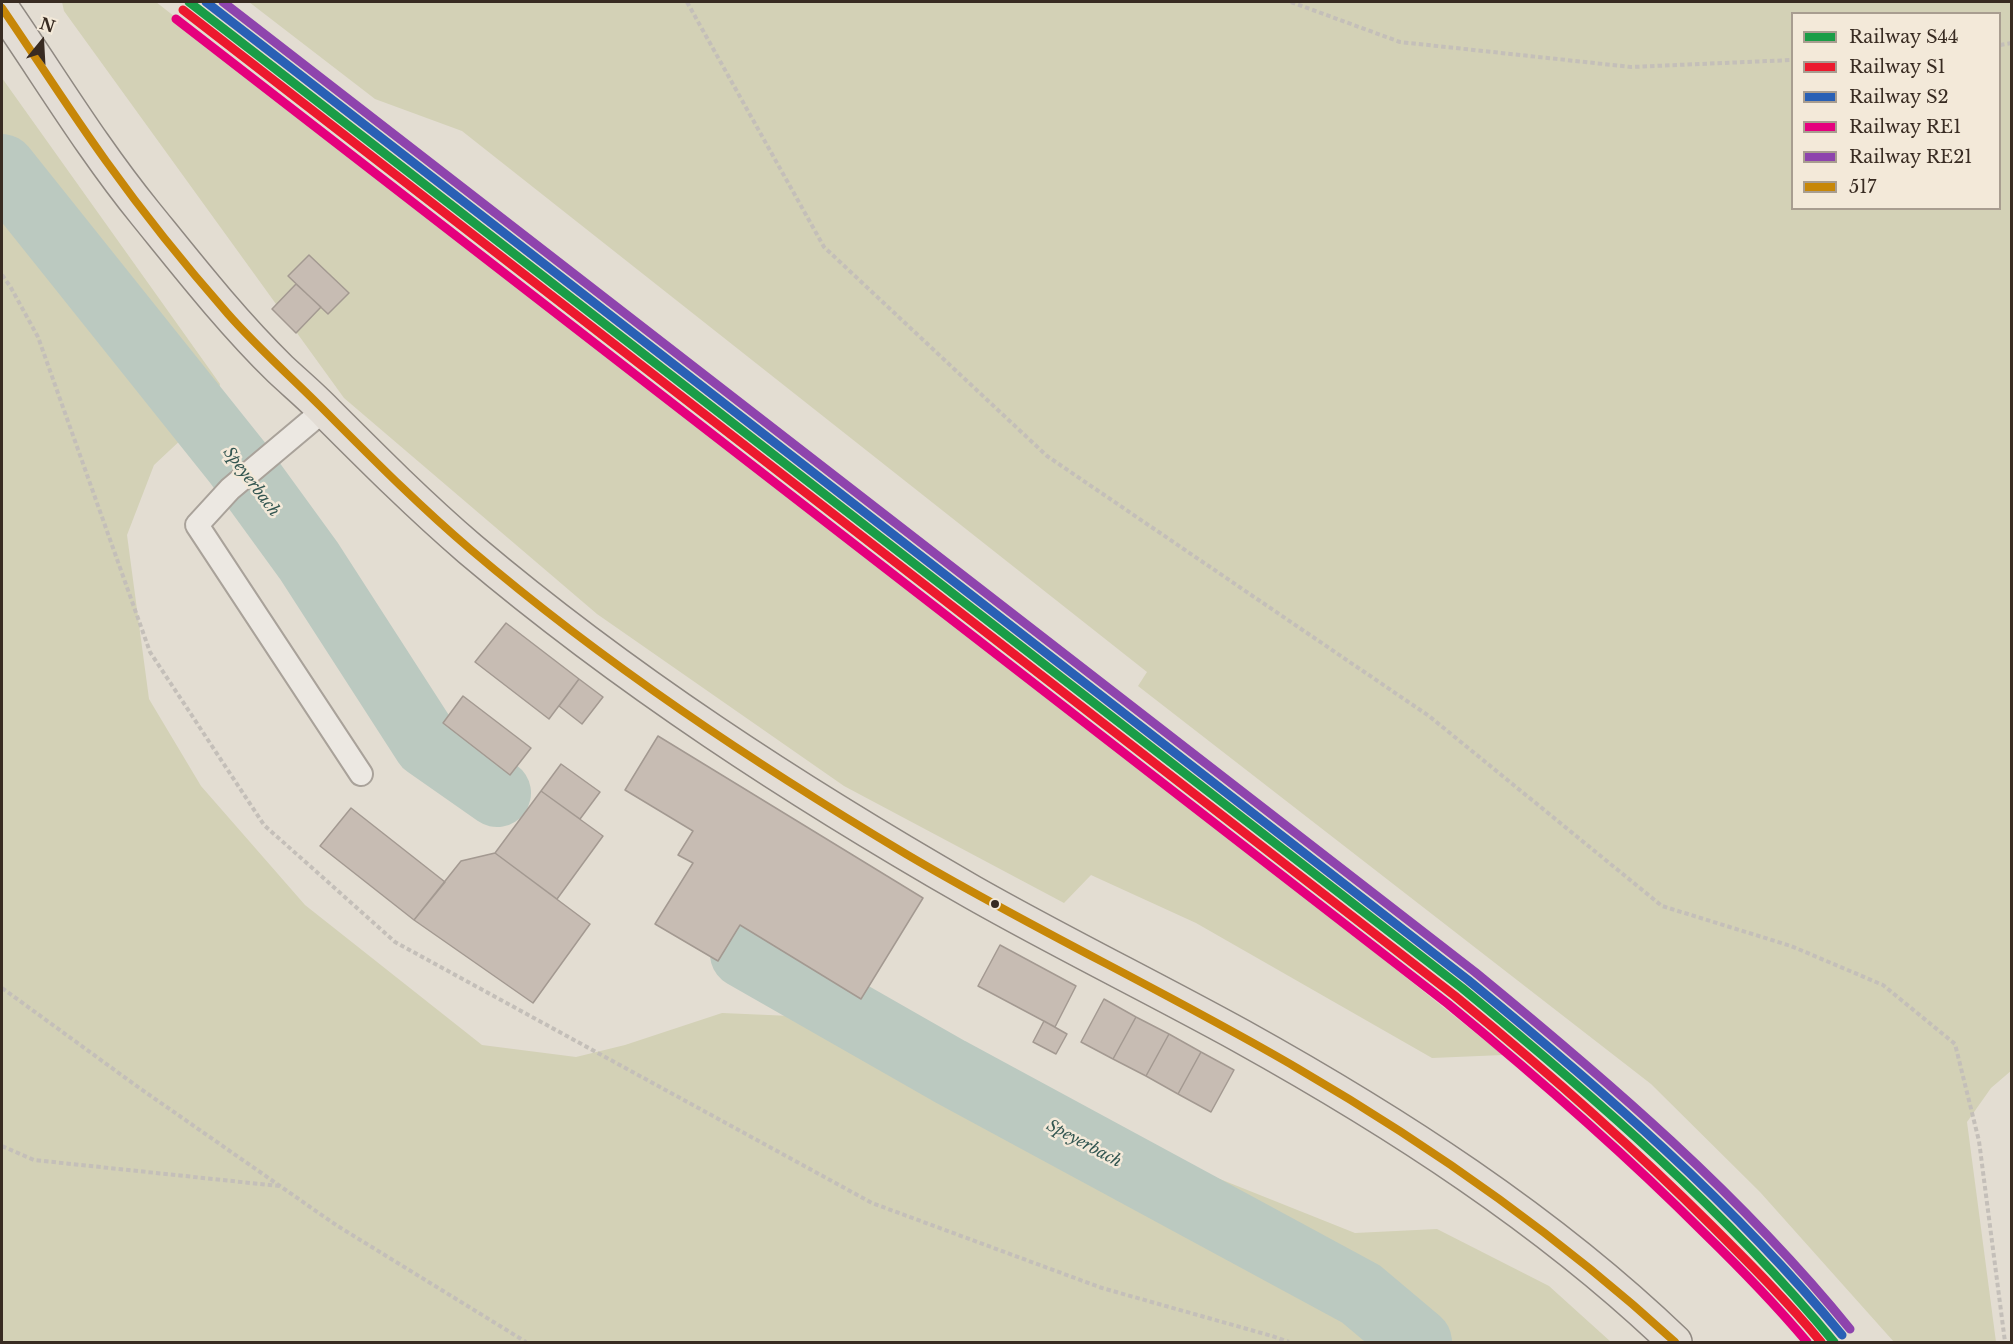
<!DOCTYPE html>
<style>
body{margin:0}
#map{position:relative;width:2013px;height:1344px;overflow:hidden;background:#e3ddd2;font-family:"Libre Baskerville",serif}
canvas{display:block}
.frame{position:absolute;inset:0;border:3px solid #382b22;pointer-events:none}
.legend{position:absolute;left:1791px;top:12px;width:210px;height:198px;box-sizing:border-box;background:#f3e9d9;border:2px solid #a89d90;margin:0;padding:8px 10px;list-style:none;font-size:18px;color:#382b22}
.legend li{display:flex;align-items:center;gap:12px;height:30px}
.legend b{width:30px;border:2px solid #a89d90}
.north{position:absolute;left:12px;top:12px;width:60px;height:60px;-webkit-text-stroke:4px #f3e9d9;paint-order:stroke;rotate:18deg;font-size:16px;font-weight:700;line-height:24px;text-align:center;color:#382b22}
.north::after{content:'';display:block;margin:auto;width:21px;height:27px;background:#382b22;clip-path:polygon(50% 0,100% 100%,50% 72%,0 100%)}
</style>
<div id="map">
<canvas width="2013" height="1344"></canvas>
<div class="frame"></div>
<ul class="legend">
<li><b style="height:8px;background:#1a9d47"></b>Railway S44</li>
<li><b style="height:8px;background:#ec192e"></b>Railway S1</li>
<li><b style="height:8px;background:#2960b5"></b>Railway S2</li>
<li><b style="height:8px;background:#e5007d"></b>Railway RE1</li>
<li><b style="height:8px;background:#8e44ad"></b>Railway RE21</li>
<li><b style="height:8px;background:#c78708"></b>517</li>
</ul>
<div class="north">N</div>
</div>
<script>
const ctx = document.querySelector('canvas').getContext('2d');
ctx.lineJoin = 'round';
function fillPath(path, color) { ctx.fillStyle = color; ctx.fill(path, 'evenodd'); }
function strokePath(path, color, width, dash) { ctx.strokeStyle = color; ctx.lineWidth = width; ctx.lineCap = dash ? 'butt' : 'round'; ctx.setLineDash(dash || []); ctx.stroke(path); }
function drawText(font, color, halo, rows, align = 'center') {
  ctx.font = font + ' "Libre Baskerville",serif'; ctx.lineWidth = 5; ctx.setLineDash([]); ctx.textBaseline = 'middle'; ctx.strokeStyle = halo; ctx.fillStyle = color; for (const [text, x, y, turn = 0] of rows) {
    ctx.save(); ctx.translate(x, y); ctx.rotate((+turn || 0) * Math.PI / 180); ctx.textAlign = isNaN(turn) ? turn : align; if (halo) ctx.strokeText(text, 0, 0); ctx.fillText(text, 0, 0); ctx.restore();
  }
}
const green = new Path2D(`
 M62 2H156L429 216 777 479 1059 700 1503 1055 1432 1058 1196 923 1091 875 1064 903 844 786 597 614 344 398 64 11Z
 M249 2H2011L2012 1070 1991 1088 1967 1122 1996 1342H1894L1760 1192 1651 1084 1138 686 1147 672 462 131 375 99ZM1792 14H2000V208H1792Z
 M2 78 220 384 216 407 154 465 127 535 149 699 201 786 305 905 482 1045 576 1057 625 1045 722 1013 814 1017 1355 1233 1437 1229 1549 1286 1611 1342H2Z`);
const river = new Path2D(`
 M2 168 237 462 309 561 427 744 497 793
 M744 954 949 1071 1361 1294 1418 1342`);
const building = new Path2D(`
 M309 255 349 293 328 314 288 276Z
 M296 284 321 307 296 333 272 309Z
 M506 623 579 679 549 719 475 662Z
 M579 679 603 697 582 724 559 706Z
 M463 696 531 748 510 775 443 723Z
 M658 736 923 898 861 999 740 925 718 961 655 924 693 863 678 855 693 831 625 790Z
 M561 764 600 792 580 819 541 791Z
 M541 791 603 836 557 899 495 853Z
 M351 808 445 882 414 920 320 846Z
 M495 853 590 924 533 1003 414 920 461 861Z
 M1000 945 1076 986 1055 1027 978 986Z
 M1104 999 1136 1017 1113 1059 1081 1042Z
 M1136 1017 1169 1034 1146 1076 1113 1059Z
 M1044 1021 1067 1034 1056 1054 1033 1042Z
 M1169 1034 1201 1052 1178 1094 1146 1076Z
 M1201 1052 1234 1070 1211 1112 1178 1094Z`);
const path = new Path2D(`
 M687 2 824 247 1047 456 1429 716 1662 906 1791 946 1883 985 1955 1044 1979 1141 2005 1342
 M1291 2 1400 42 1631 67 1792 60
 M2000 45 2012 43
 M2 275 10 286 38 337 150 652 264 825 395 942 872 1203 1102 1288 1272 1336 1289 1342
 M2 988 138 1087 336 1225 526 1342
 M2 1146 34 1160 279 1186`);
const lane = new Path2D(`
 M324 410 230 489 197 525 361 774`);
const primary = new Path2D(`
 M2 8C49 76 92 148 145 213 188 266 231 321 280 369 296 384 313 398 328 414 374 460 420 506 470 549 625 680 796 791 972 892 1060 942 1152 987 1241 1036 1394 1121 1548 1220 1675 1342`);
const bus1 = new Path2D(`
 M2 8C37 59 70 111 106 161 144 214 185 265 228 314 257 347 289 375 320 406 369 455 417 504 470 549 605 664 754 763 906 854 1034 930 1169 993 1297 1068 1433 1147 1559 1236 1675 1342`);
const rail1 = new Path2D(`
 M189 2 1462 988C1593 1096 1725 1210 1834 1342`);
const rail2 = new Path2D(`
 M183 10 1455 996C1544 1069 1631 1145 1712 1226 1750 1264 1787 1301 1821 1342`);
const rail3 = new Path2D(`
 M206 2 1468 980C1601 1089 1733 1203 1842 1335`);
const rail4 = new Path2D(`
 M176 19 1448 1004C1537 1077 1623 1152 1704 1233 1740 1268 1775 1304 1807 1342`);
const rail5 = new Path2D(`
 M223 2 1475 972C1608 1081 1741 1195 1850 1329`);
const markers = [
 [995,904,5,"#382b22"]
];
const waterNames = [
 ["Speyerbach",251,482,53],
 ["Speyerbach",1084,1144,28]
];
fillPath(green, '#d3d1b6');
strokePath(river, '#bbc9c0', 68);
fillPath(building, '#c7bcb3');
strokePath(building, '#a39991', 1.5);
strokePath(lane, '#a9a29a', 26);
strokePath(primary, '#8f8881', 36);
strokePath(path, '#c4bfb9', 4, [4.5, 3]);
strokePath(lane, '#ece8e2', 22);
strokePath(primary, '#e3ddd5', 33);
strokePath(bus1, '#c78708', 8);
strokePath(rail1, '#1a9d47', 9);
strokePath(rail2, '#ec192e', 9);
strokePath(rail3, '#2960b5', 9);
strokePath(rail4, '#e5007d', 9);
strokePath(rail5, '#8e44ad', 9);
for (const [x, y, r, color] of markers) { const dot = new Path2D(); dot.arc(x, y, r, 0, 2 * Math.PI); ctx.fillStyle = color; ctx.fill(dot); strokePath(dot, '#f3e9d9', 2); }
drawText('italic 16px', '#335651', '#f3e9d9', waterNames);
</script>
